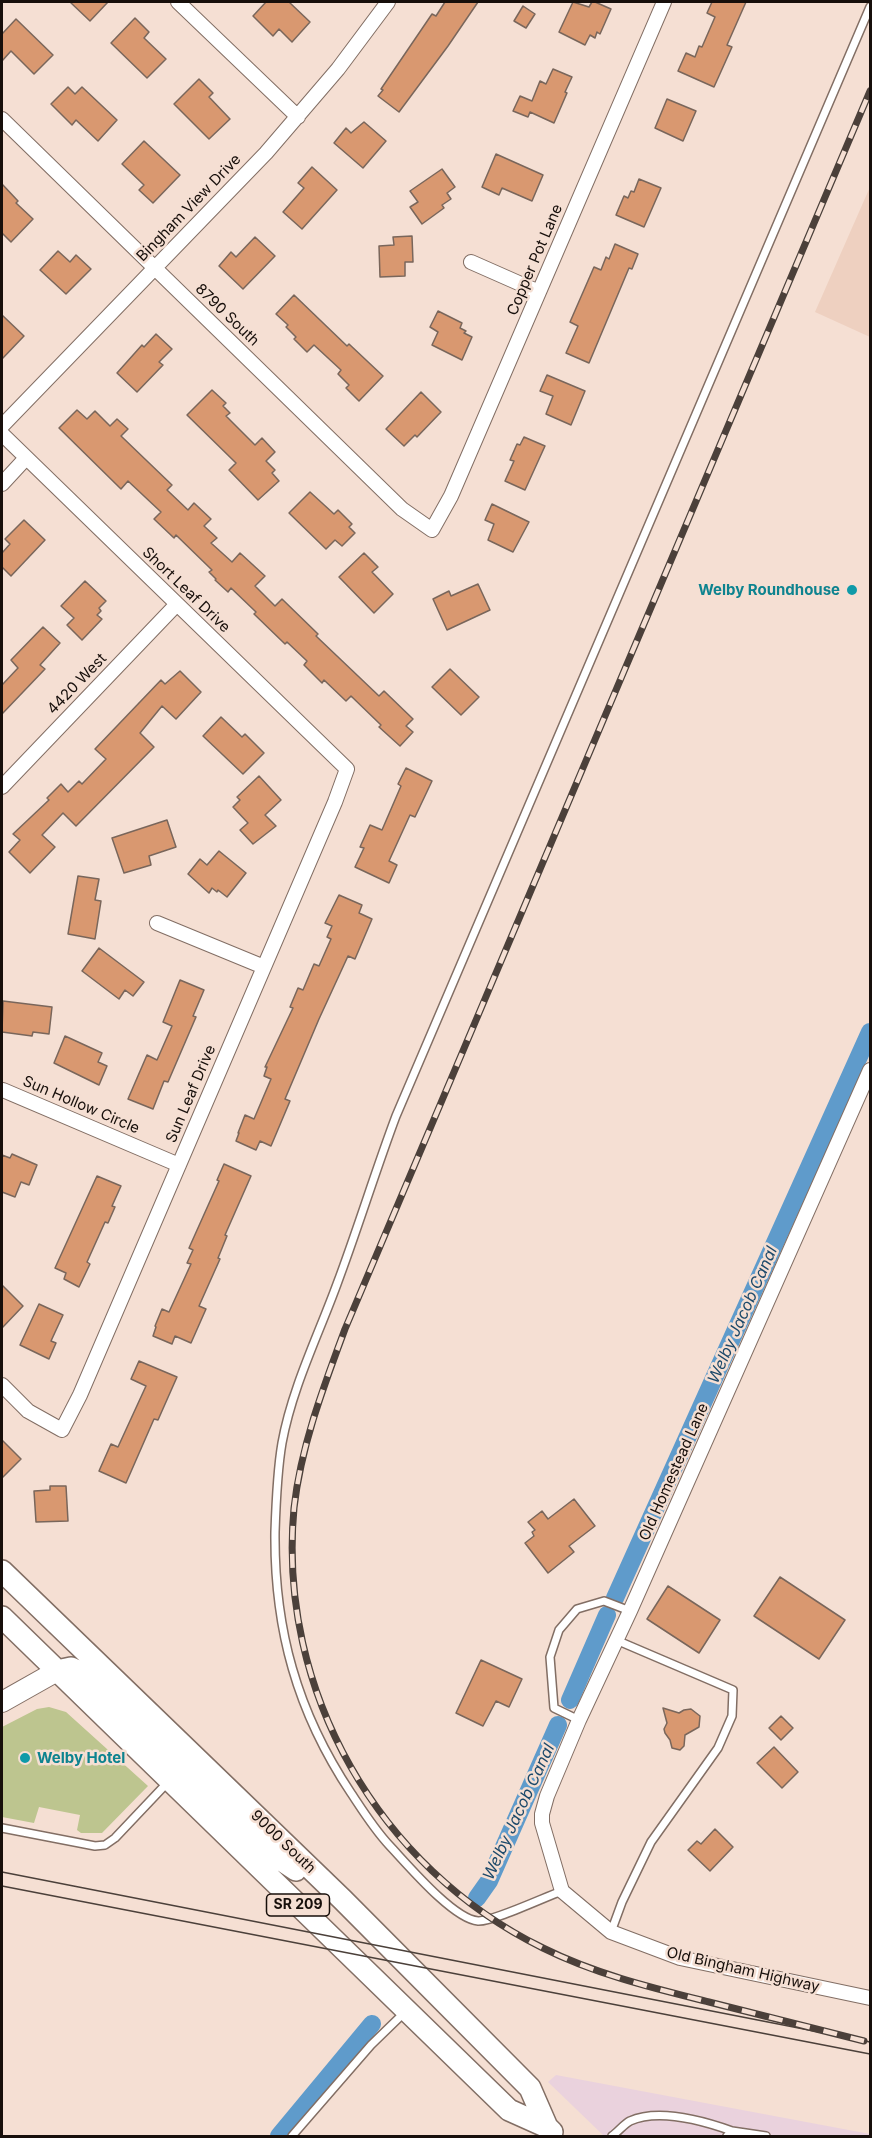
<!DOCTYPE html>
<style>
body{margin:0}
#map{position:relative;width:872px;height:2138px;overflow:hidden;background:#f5dfd3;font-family:Inter,sans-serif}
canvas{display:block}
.frame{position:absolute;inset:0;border:3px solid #170f0b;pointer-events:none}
</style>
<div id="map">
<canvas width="872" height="2138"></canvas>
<div class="frame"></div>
</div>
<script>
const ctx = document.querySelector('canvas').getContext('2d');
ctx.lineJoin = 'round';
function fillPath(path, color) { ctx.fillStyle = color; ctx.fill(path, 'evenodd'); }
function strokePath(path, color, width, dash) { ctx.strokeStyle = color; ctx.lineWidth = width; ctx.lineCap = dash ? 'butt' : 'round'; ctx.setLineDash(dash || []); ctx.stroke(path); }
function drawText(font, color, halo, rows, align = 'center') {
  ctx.font = font + ' Inter,sans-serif'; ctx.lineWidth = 5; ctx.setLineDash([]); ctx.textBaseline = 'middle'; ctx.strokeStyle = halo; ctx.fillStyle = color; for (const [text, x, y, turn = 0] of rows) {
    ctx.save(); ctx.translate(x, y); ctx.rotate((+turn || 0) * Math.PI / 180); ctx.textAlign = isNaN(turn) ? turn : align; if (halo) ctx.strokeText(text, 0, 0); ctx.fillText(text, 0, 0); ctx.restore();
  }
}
const commercial = new Path2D(`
 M556 2075 870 2134V2136H604L548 2082Z`);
const built = new Path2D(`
 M870 187V337L815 312Z`);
const green = new Path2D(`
 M49 1707 66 1712 148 1786 102 1833H81L77 1830 80 1815 39 1807 34 1823 2 1817V1727L37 1709Z`);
const canal = new Path2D(`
 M615 1598 870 1032
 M570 1700 607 1615
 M477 1898 489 1881 558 1725
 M279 2136 372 2024`);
const building = new Path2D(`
 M70 2H108L90 21Z
 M266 2H289L310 22 292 42 279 29 273 36 253 16Z
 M445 2H478L448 46 399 112 378 96 383 90 381 89 432 14 436 16Z
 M573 2 589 7 592 2H595L611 9 600 34 597 32 595 38 590 35 585 45 559 32Z
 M712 2H746L727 45 732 47 714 87 678 71 686 53 695 57 699 46 702 47 715 17 707 13Z
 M523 6 535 14 526 28 514 21Z
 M135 18 149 32 144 38 166 59 147 78 111 43Z
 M16 19 53 55 34 74 11 51 2 61V34Z
 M553 69 572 77 565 92 567 93 554 123 530 112 528 117 513 111 520 96 532 101 540 81 546 84Z
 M199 79 213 93 209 97 230 119 209 139 174 104Z
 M68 87 75 94 82 87 117 120 98 141 76 120 72 125 51 104Z
 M667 99 696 111 683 141 655 128Z
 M364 122 386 141 363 168 334 143 346 128 351 133Z
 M144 141 180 175 153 203 139 190 144 185 122 164Z
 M496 154 543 175 532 201 502 188 499 195 482 187Z
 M312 167 337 190 302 229 283 212 304 188 298 183Z
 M442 169 455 187 447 193 451 199 442 205 444 208 422 224 410 207 418 202 410 191Z
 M639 179 661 188 644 227 616 215 624 196 628 198 631 191 634 192Z
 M2 184 18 201 16 203 33 219 11 242 2 233Z
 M412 236 413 262H405V276L380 277 379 246 394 245 393 237Z
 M255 237 275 256 243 289 219 266 231 252 236 257Z
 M615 244 638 254 632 269 629 268 589 363 566 353 578 326 570 322 594 267 601 270 606 257 609 259Z
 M58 251 70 262 76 255 91 269 66 294 40 270Z
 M294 295 347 346 349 344 383 376 359 401 346 388 349 385 338 374 341 370 314 345 307 352 294 339 296 337 286 327 288 325 276 314Z
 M438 311 462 323 460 328 466 331 464 333 472 337 462 360 432 345 438 332 430 327Z
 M2 315 24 336 2 359Z
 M156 334 172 349 159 362 163 365 137 392 117 373 142 345 144 347Z
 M547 375 585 391 571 425 546 414 553 396 540 391Z
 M212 390 226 403 223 406 230 413 226 416 255 445 262 438 275 452 266 461 275 470 272 473 279 481 258 500 229 470 236 463 187 415Z
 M421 392 441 412 417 437 415 435 404 446 386 429Z
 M77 410 87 419 95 411 110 426 117 419 128 429 121 436 172 485 167 490 188 510 194 503 211 519 204 526 217 538 211 543 232 562 240 553 265 576 255 586 275 606 282 599 318 634 316 636 379 696 384 691 413 719 406 726 413 732 400 746 379 727 381 725 351 696 346 701 324 680 322 683 304 665 307 661 287 642 285 644 254 614 256 612 231 588 228 592 215 580 216 579 209 572 212 570 176 535 174 538 154 519 161 512 128 481 121 489 59 428Z
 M524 437 545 446 525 490 505 481 514 461 510 460 517 444 520 445Z
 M310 492 334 514 338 510 352 524 349 527 355 533 342 546 335 540 326 549 289 513Z
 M492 504 529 522 513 552 488 540 494 524 485 520Z
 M24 520 45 540 11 576 2 567V553L10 544 5 539Z
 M364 553 378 567 372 572 393 594 374 613 339 577Z
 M85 581 106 601 99 608 101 611 97 615 102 619 82 640 67 625 74 618 61 606Z
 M478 584 490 610 447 630 433 599 449 591 451 596Z
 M43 627 60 643 40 665 45 669 2 714V685L18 668 11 660Z
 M450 669 479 697 461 715 432 687Z
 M180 671 201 692 176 719 162 706 140 733 154 747 76 826 63 813 42 835 55 847 30 873 9 852 20 840 13 834 49 800 47 798 61 784 68 792 79 781 82 784 106 759 95 749 161 680 165 684Z
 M221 717 242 737 245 734 264 753 243 774 203 736Z
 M406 768 432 781 415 817 410 815 389 861 397 865 389 883 355 867 364 848 360 847 370 825 382 830 401 786 398 784Z
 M259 776 281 800 265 815 276 826 253 844 240 830 248 823 233 807 240 800 237 797Z
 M167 820 176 847 149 856 151 865 124 873 112 838Z
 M219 851 246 873 227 897 218 890 217 892 212 888 209 893 188 874 200 859 207 865Z
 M78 876 99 879 95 900 101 901 95 939 68 934Z
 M339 895 362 905 359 913 372 919 355 959 348 956 319 1019 285 1099 290 1101 271 1146 260 1141 256 1150 236 1141 239 1133H238L245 1115 254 1119 271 1079 264 1076 267 1067H265L293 1008 290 1007 298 988 303 990 314 964 319 966 331 939 327 937 332 926 325 923Z
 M99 948 144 982 133 996 125 990 119 999 82 971Z
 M180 980 204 990 193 1016 196 1017 168 1082 164 1081 153 1109 128 1099 147 1055 157 1060 172 1026 163 1022Z
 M3 1001 52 1007 49 1034 33 1032 32 1036 2 1032Z
 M65 1036 102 1053 98 1062 107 1066 99 1085 54 1063Z
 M12 1154 37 1165 29 1185 21 1182 15 1197 2 1192V1155L10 1158Z
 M224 1164 251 1176 225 1235 227 1236 218 1258 220 1259 199 1306 206 1309 191 1343 175 1336 172 1344 153 1336 156 1327 155 1326 162 1309 169 1312 191 1264 187 1263 193 1250 189 1248 219 1181 217 1180Z
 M97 1176 121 1186 112 1206 115 1207 108 1223 105 1222 87 1262 90 1264 79 1287 64 1279 66 1273 55 1268Z
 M2 1285 23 1306 2 1328Z
 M39 1304 63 1315 51 1341 56 1343 49 1359 20 1345Z
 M139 1361 177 1377 158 1420 154 1419 126 1483 99 1471 111 1444 118 1447 146 1386 131 1379Z
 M2 1440 21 1459 2 1478Z
 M50 1486H66L68 1521 36 1522 34 1491 50 1490Z
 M574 1499 595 1526 569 1546 574 1552 548 1573 525 1543 534 1536 532 1532 535 1530 528 1522 542 1511 548 1519Z
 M780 1577 845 1620 819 1659 754 1616Z
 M668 1586 720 1620 699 1653 647 1619Z
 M481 1660 522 1679 509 1707 496 1701 483 1726 456 1713Z
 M663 1708 679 1713 684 1710 691 1709 700 1716 699 1727 685 1735 684 1746 680 1750 672 1748 670 1740 665 1733 664 1729 667 1723Z
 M781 1716 793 1728 781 1740 769 1728Z
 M774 1747 798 1772 782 1788 757 1763Z
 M715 1829 733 1847 710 1871 688 1850 697 1841 701 1844Z`);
const service = new Path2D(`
 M579 1720 554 1708 550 1657 559 1630 577 1609 604 1601 630 1611
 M2 1828 95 1846 105 1845 115 1838 169 1781
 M562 1891C545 1897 492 1922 478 1921 453 1919 407 1864 389 1845 374 1829 363 1811 351 1793 297 1712 274 1629 275 1532 276 1502 277 1472 282 1443 292 1388 318 1336 337 1284 358 1228 375 1172 396 1116L870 7
 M611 1932 622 1902 651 1842 718 1748 732 1716 733 1690 616 1640
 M292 2136 371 2045 405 2012
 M612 2136C618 2132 624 2124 630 2121 659 2108 704 2121 732 2131
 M727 2136 732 2131 766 2136`);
const minor = new Path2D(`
 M178 2 298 117
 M2 119 402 509 432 530 451 496 664 2
 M471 262 539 292
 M2 426 266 153 338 69 388 2
 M2 434 347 769 335 802 80 1395 62 1430 28 1411 2 1385
 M2 484 26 458
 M2 787 177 604
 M157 923 264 967
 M870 1070 630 1611 579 1720 547 1796 542 1814V1823L562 1891 611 1932 680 1958 870 1998
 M3 1090 179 1165`);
const secondary = new Path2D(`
 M2 1702 57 1671`);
const primary = new Path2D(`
 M2 1571 342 1899 530 2088 547 2127
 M2 1617 509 2110 547 2127 552 2132
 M57 1671 71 1668 79 1672 236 1821 284 1862 296 1870`);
const tram = new Path2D(`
 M2 1872 870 2042
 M2 1886 870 2054`);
const rail = new Path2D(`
 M864 2041C813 2028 761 2015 709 2002 653 1988 595 1974 543 1948 379 1868 277 1691 294 1508 301 1446 323 1388 345 1329L870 91`);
const markers = [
 [852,590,6,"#0f9aa8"],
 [25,1758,6,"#0f9aa8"]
];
const shields = [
 [298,1905,63]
];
const shieldNames = [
 ["SR 209",298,1905]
];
const streetNames = [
 ["Bingham View Drive",189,208,-46],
 ["Copper Pot Lane",535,260,-67],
 ["8790 South",227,315,44],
 ["Short Leaf Drive",186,590,44],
 ["4420 West",77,684,-46],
 ["Sun Leaf Drive",191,1094,-67],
 ["Sun Hollow Circle",81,1105,23],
 ["Old Homestead Lane",674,1472,-66],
 ["9000 South",283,1842,44],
 ["Old Bingham Highway",743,1970,13]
];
const cultureNames = [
 ["Welby Roundhouse",840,590],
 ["Welby Hotel",37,1758,"left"]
];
const waterNames = [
 ["Welby Jacob Canal",743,1315,-66],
 ["Welby Jacob Canal",519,1812,-65]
];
fillPath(commercial, '#ead2dd');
fillPath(built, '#eed0c0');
fillPath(green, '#bdc58f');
strokePath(canal, '#5f9bcb', 18);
fillPath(building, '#d99870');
strokePath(building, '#79665b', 1.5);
strokePath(service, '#826e64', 10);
strokePath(minor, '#826e64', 16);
strokePath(secondary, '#826e64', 22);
strokePath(primary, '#826e64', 24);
strokePath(service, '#fff', 7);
strokePath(minor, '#fff', 14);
strokePath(secondary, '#fff', 20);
strokePath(primary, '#fff', 21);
strokePath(tram, '#4b403a', 1.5);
strokePath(rail, '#4b403a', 7);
strokePath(rail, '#f5dfd3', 4.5, [14]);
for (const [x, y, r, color] of markers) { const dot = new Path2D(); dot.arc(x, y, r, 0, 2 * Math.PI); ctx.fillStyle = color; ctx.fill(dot); strokePath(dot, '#f5dfd3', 2); }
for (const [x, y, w] of shields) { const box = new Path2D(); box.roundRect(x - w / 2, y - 11, w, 22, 4.5); ctx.fillStyle = '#f5dfd3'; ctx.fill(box); strokePath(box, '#170f0b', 1.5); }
drawText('bold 14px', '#170f0b', null, shieldNames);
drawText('15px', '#170f0b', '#f5dfd3', streetNames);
drawText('bold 15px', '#0d838f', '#f5dfd3', cultureNames, 'right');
drawText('italic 16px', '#1c496a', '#f5dfd3', waterNames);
</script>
